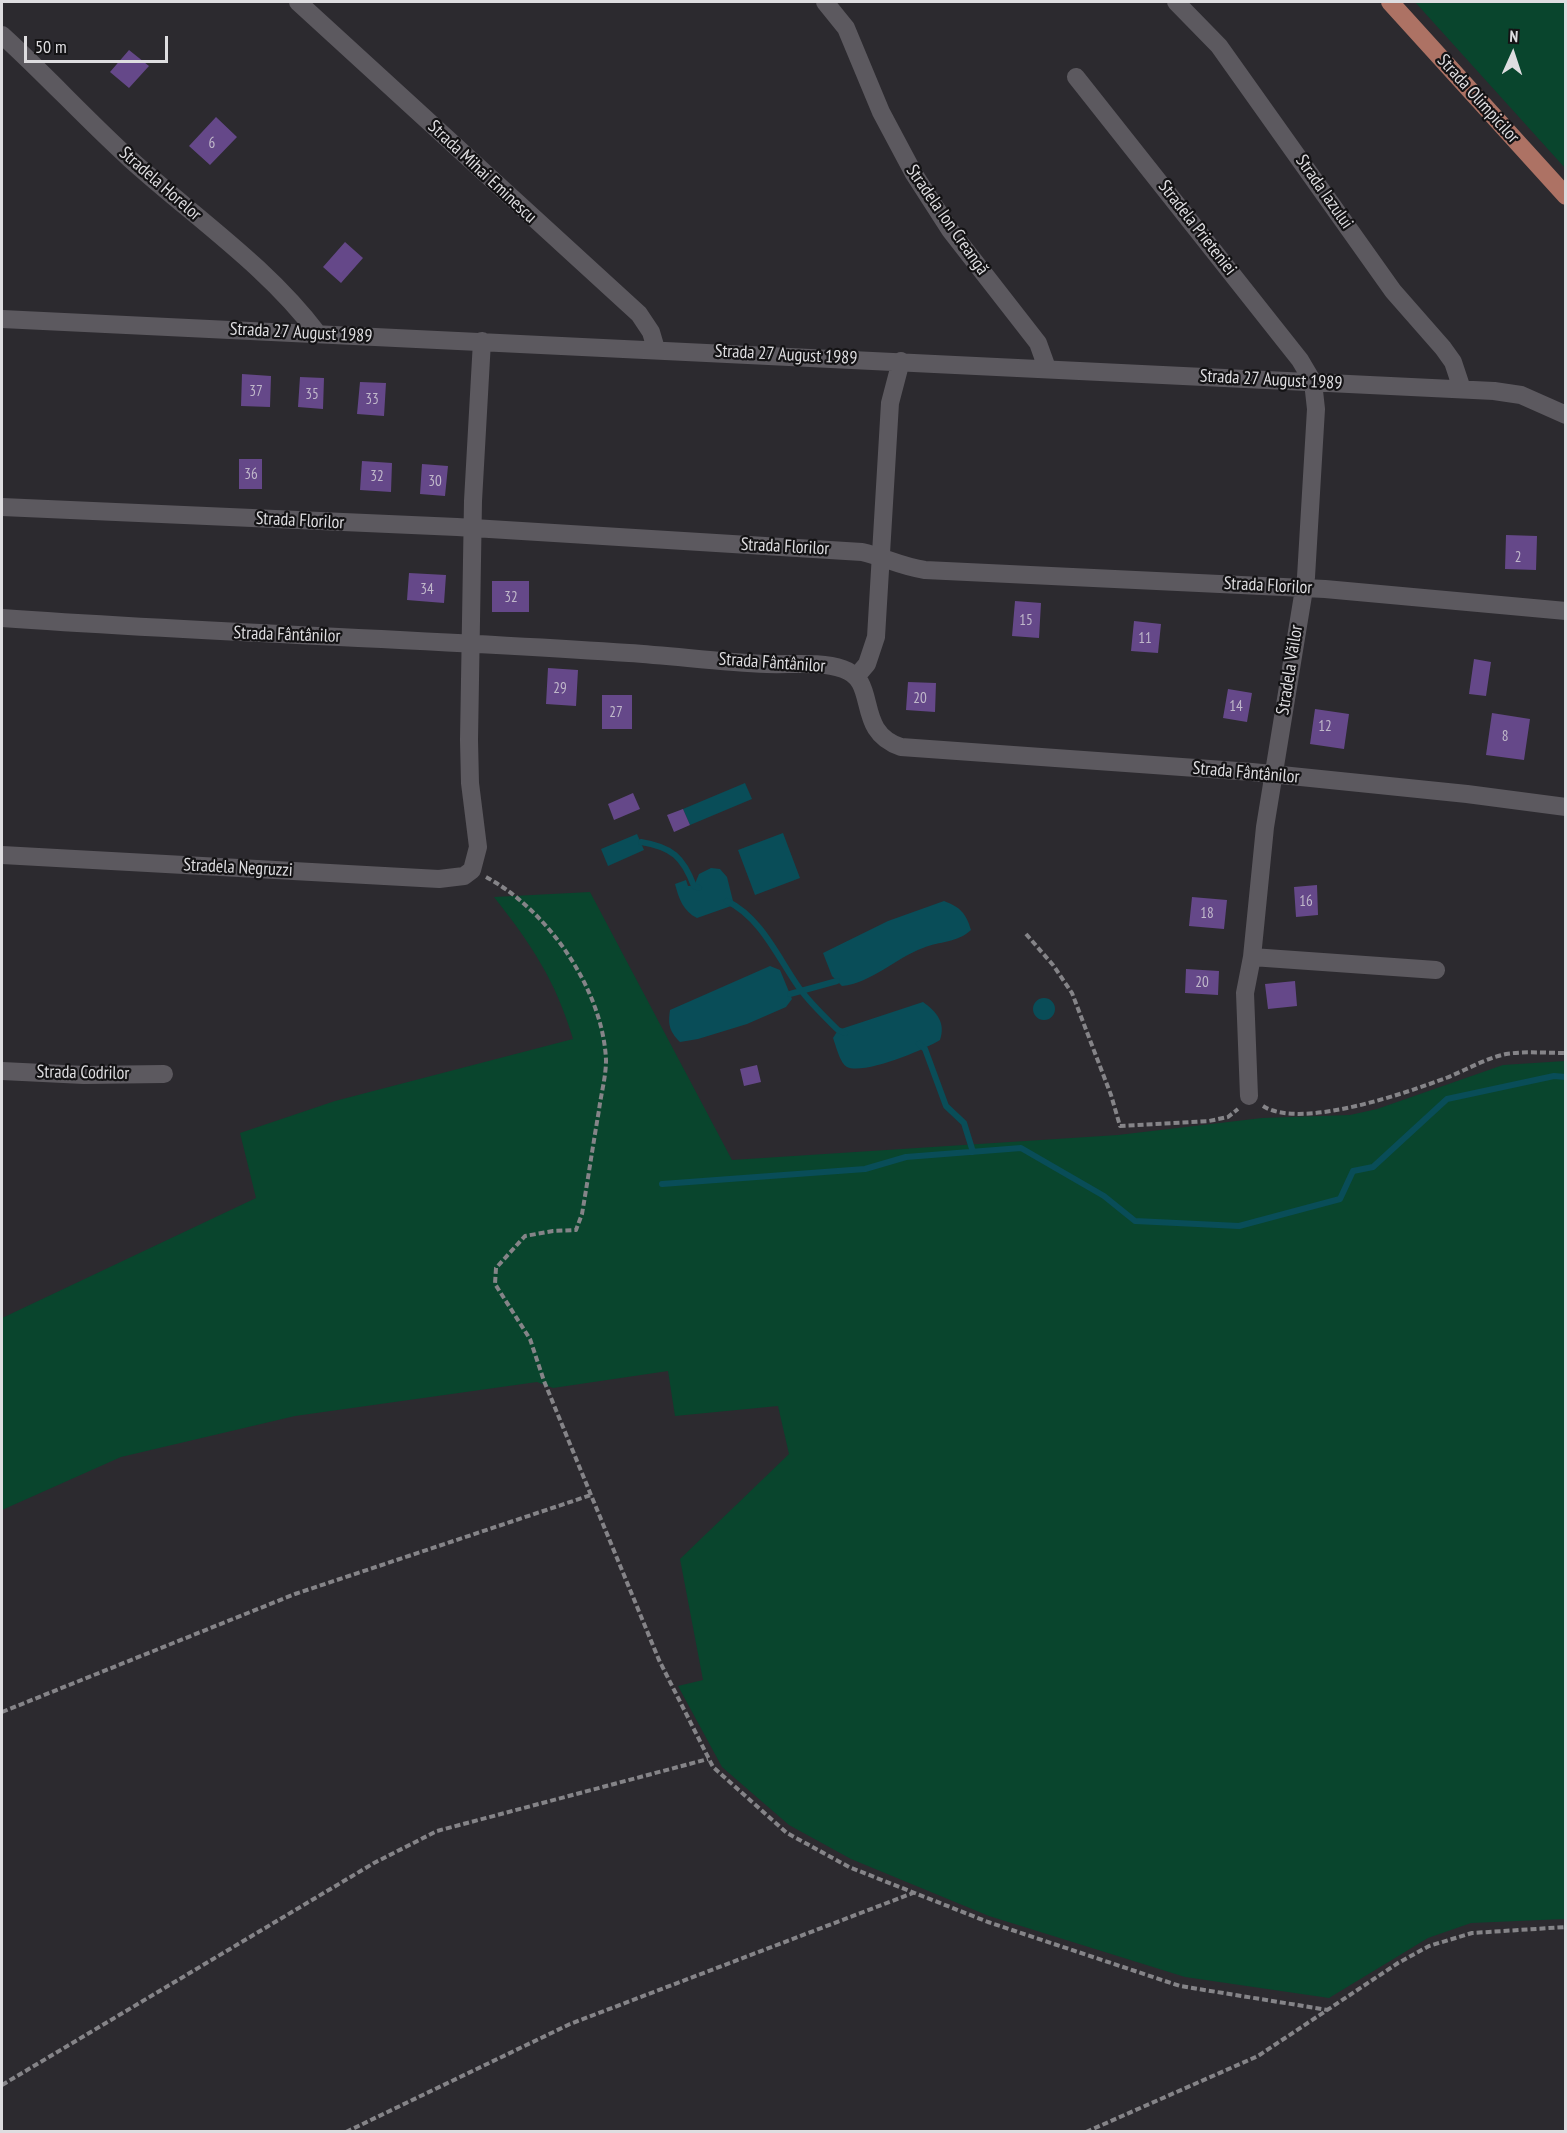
<!DOCTYPE html>
<meta charset="utf-8">
<style>
body{margin:0}
#map{position:relative;width:1567px;height:2133px;overflow:hidden;background:#2c2a2f;font-family:"PT Sans Narrow",sans-serif}
canvas{display:block}
.frame{position:absolute;inset:0;border:3px solid #dedde0;pointer-events:none}
.north{position:absolute;left:1483px;top:24px;width:60px;height:60px;-webkit-text-stroke:4px #141315;paint-order:stroke;rotate:3deg;font-size:16px;font-weight:700;line-height:24px;text-align:center;color:#dedde0}
.north::after{content:'';display:block;margin:auto;width:21px;height:27px;background:#dedde0;clip-path:polygon(50% 0,100% 100%,50% 72%,0 100%)}
.scale{position:absolute;left:24px;top:36px;width:144px;height:27px;box-sizing:border-box;border:3px solid #dedde0;border-top:0;padding-left:8px;font-size:18px;line-height:21px;white-space:nowrap;color:#dedde0;-webkit-text-stroke:4px #141315;paint-order:stroke}
</style>
<div id="map">
<canvas width="1567" height="2133"></canvas>
<div class="frame"></div>
<div class="north">N</div>
<div class="scale">50 m</div>
</div>
<script>
const ctx = document.querySelector('canvas').getContext('2d');
ctx.lineJoin = 'round';
function fillPath(path, color) { ctx.fillStyle = color; ctx.fill(path, 'evenodd'); }
function strokePath(path, color, width, dash) { ctx.strokeStyle = color; ctx.lineWidth = width; ctx.lineCap = dash ? 'butt' : 'round'; ctx.setLineDash(dash || []); ctx.stroke(path); }
function drawText(font, color, halo, rows, align = 'center') {
  ctx.font = font + ' "PT Sans Narrow",sans-serif'; ctx.lineWidth = 4.5; ctx.setLineDash([]); ctx.textBaseline = 'middle'; ctx.strokeStyle = halo; ctx.fillStyle = color; for (const [text, x, y, turn = 0] of rows) {
    ctx.save(); ctx.translate(x, y); ctx.rotate((+turn || 0) * Math.PI / 180); ctx.textAlign = isNaN(turn) ? turn : align; if (halo) ctx.strokeText(text, 0, 0); ctx.fillText(text, 0, 0); ctx.restore();
  }
}
const green = new Path2D(`
 M1415 2H1565V168Z
 M590 892 732 1160 1118 1135 1262 1118 1350 1115 1377 1109 1503 1065 1565 1061V1919L1471 1923 1428 1938 1329 1998 1185 1977 989 1916 851 1859 789 1825 722 1767 678 1686 703 1680 680 1559 789 1454 778 1406 675 1416 668 1371 553 1388 537 1382 295 1416 121 1457 2 1510V1318L256 1198 240 1133 335 1101 573 1039C556 981 531 944 494 897Z`);
const water = new Path2D(`
 M745 783 752 799 690 825 683 809Z
 M783 833 800 878 755 895 738 850Z
 M637 834 644 850 608 866 601 849Z
 M711 868 720 869 727 877 734 905 697 918C683 911 679 899 675 884L686 880 688 886H694L699 874Z
 M944 901C960 907 966 913 971 930 957 943 940 941 923 948 895 958 872 983 842 986L832 976 823 953 888 921Z
 M770 966 780 970 792 999 786 1007 747 1024 698 1039 680 1042C669 1031 668 1024 670 1010Z
 M1033 1009a11 11 0 1 1 22 0a11 11 0 1 1-22 0Z
 M923 1002C937 1012 946 1023 940 1040 924 1050 864 1075 847 1067 840 1063 836 1046 833 1038L838 1030Z`);
const stream = new Path2D(`
 M641 842C672 847 683 857 694 886L699 888
 M727 901C762 918 779 960 800 989 811 1004 825 1017 838 1030L845 1033
 M790 994 837 981
 M919 1044 925 1049 946 1106 964 1123 973 1152
 M662 1184 865 1169 906 1157 1021 1148 1104 1196 1135 1221 1239 1226 1340 1199 1353 1171 1373 1167 1447 1099 1554 1076 1566 1077`);
const building = new Path2D(`
 M129 50 149 66 129 88 110 72Z
 M216 117 237 137 210 165 189 146Z
 M345 242 363 258 341 283 323 267Z
 M242 374 271 376 270 407 241 406Z
 M300 377 324 378 323 409 298 407Z
 M360 382 386 383 384 416 357 414Z
 M239 459H262V489H239Z
 M362 461 392 463 391 492 360 490Z
 M422 464 448 466 445 496 420 494Z
 M1506 535 1537 536 1536 570 1505 569Z
 M409 573 446 575 444 603 407 600Z
 M492 581H529V612H492Z
 M1015 601 1041 603 1039 638 1012 636Z
 M1134 621 1161 624 1158 653 1131 651Z
 M1474 659 1491 662 1486 696 1469 694Z
 M548 668 578 670 576 706 546 704Z
 M908 682 936 683 935 712 906 710Z
 M1228 689 1252 693 1247 722 1223 718Z
 M602 695H632V729H602Z
 M1315 709 1349 714 1344 749 1310 744Z
 M1492 713 1530 719 1524 760 1486 755Z
 M633 793 640 809 614 820 608 804Z
 M683 809 690 825 674 832 667 815Z
 M1317 885 1318 915 1296 917 1294 887Z
 M1192 897 1227 900 1224 929 1189 926Z
 M1186 969 1219 971 1218 995 1185 993Z
 M1295 981 1297 1006 1268 1009 1265 984Z
 M757 1065 761 1082 744 1086 740 1069Z`);
const path = new Path2D(`
 M486 877C548 910 603 990 606 1060 606 1077 601 1094 599 1110 593 1145 588 1179 582 1214L576 1230 553 1231 525 1236 496 1268 495 1284 530 1339 544 1381 659 1660 713 1767 787 1833 849 1867 988 1922 1180 1986 1328 2010
 M1026 934 1053 965 1072 993 1111 1095 1120 1126 1209 1121 1228 1117 1238 1109
 M1263 1106C1300 1130 1406 1093 1446 1078 1466 1070 1484 1059 1506 1054 1525 1051 1546 1053 1566 1053
 M2 1712 295 1594 591 1495
 M2 2085 374 1863 437 1831 708 1759
 M346 2132 570 2024 913 1893
 M1086 2132 1258 2056 1398 1963 1429 1946 1472 1933 1566 1927`);
const minor = new Path2D(`
 M298 2 639 314 651 332 656 349
 M825 2 846 28 881 112 914 174 950 230 1038 343 1047 368
 M1176 2 1219 46 1393 291 1443 348 1453 362 1462 389
 M2 35C46 75 86 119 130 159 193 216 267 266 318 334
 M1076 77 1300 360 1313 382 1316 409 1306 577 1265 827 1252 957 1245 993 1249 1096
 M2 319 1494 391 1521 395 1566 415
 M2 507 457 527 862 552C884 557 902 567 925 570L1325 589 1566 611
 M2 618C211 633 420 639 629 653 675 656 721 662 767 664 791 665 820 661 843 669 880 681 853 731 901 747L1252 772 1467 794 1566 807
 M856 677 867 664 876 637 890 403 901 361
 M2 855 439 879 464 876 472 870 478 847 470 783 469 740 473 501 482 341
 M1252 957 1436 970
 M2 1071 84 1075 164 1074`);
const major = new Path2D(`
 M1390 2 1566 196`);
const numberNames = [
 ["6",212,144],
 ["37",256,392],
 ["35",312,395],
 ["33",372,400],
 ["36",251,475],
 ["32",377,477],
 ["30",435,482],
 ["2",1518,558],
 ["34",427,590],
 ["32",511,598],
 ["15",1026,621],
 ["11",1145,639],
 ["29",560,689],
 ["20",920,699],
 ["14",1236,707],
 ["27",616,713],
 ["12",1325,727],
 ["8",1505,737],
 ["16",1306,902],
 ["18",1207,914],
 ["20",1202,983]
];
const streetNames = [
 ["Strada Olimpicilor",1478,99,48],
 ["Strada Mihai Eminescu",482,172,43],
 ["Stradela Horelor",160,184,41],
 ["Strada Iazului",1324,192,55],
 ["Stradela Ion Creangă",947,220,55],
 ["Stradela Prieteniei",1197,228,52],
 ["Strada 27 August 1989",301,333,3],
 ["Strada 27 August 1989",786,355,3],
 ["Strada 27 August 1989",1271,380,3],
 ["Strada Florilor",300,521,3],
 ["Strada Florilor",785,547,3],
 ["Strada Florilor",1268,586,3],
 ["Strada Fântânilor",287,635,2],
 ["Strada Fântânilor",772,663,4],
 ["Stradela Văilor",1290,670,-81],
 ["Strada Fântânilor",1246,773,5],
 ["Stradela Negruzzi",238,868,3],
 ["Strada Codrilor",83,1073,1]
];
fillPath(green, '#09452d');
fillPath(water, '#094d58');
strokePath(stream, '#094d58', 6);
fillPath(building, '#654889');
strokePath(path, '#858488', 4, [6, 3]);
strokePath(minor, '#5c595f', 18);
strokePath(major, '#ad7264', 18);
drawText('15px', '#c0b8ca', null, numberNames);
drawText('18px', '#dedde0', '#141315', streetNames);
</script>
